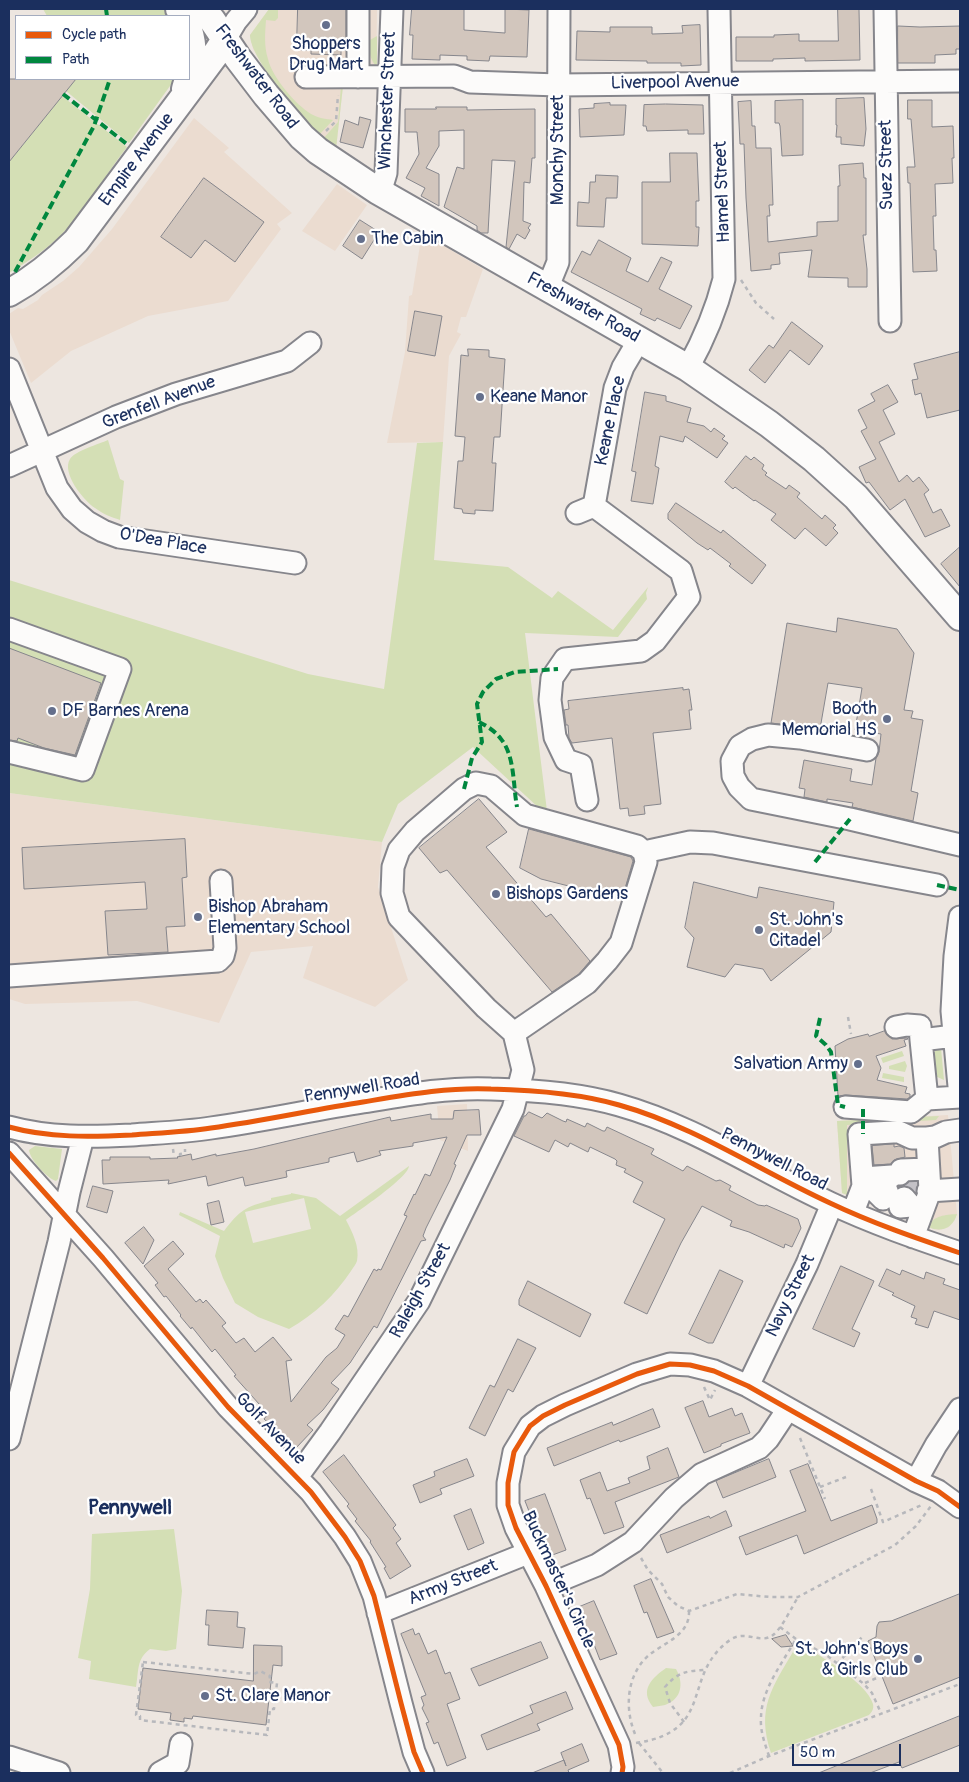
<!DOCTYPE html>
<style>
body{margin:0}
#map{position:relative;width:969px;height:1782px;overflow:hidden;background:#ede6e0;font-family:Pangolin,sans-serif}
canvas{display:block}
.frame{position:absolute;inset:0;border:10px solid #1b2f5e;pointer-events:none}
.legend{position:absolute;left:15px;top:15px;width:175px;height:65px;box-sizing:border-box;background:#fff;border:1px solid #a4acbf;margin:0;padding:6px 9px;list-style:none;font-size:15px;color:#1b2f5e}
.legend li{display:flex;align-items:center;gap:10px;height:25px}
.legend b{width:25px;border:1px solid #a4acbf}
.scale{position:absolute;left:792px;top:1744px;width:109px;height:22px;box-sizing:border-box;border:2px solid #1b2f5e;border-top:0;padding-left:6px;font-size:15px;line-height:18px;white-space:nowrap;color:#1b2f5e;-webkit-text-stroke:4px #fff;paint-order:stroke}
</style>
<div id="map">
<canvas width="969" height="1782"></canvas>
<div class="frame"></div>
<ul class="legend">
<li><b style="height:6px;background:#e8590c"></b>Cycle path</li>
<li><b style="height:6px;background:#00873e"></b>Path</li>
</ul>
<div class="scale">50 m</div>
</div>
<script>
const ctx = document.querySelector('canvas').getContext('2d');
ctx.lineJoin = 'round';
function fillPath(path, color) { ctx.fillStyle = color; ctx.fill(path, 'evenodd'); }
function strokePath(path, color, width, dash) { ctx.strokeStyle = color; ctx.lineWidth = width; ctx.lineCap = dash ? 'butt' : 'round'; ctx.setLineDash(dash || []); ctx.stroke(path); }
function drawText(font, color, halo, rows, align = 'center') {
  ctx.font = font + ' Pangolin,sans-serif'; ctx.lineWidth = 4.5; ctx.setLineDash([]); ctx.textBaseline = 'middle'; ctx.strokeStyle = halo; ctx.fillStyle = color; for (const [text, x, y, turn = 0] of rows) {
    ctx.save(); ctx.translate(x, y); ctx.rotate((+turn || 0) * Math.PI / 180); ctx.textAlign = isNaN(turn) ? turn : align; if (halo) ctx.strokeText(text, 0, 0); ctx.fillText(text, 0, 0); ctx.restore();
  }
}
const built = new Path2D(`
 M269 9H377L376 90 372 86H343L336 149 309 126 281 92 253 49 250 35Z
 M194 118 229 148 224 152 292 213 277 224 281 229 228 301 148 316 71 351 31 383 9 330V314L18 308 23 309 38 300 42 295 63 281 79 267 112 229Z
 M337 184 367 205 335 251 302 231Z
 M422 233 483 269 466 317H461L457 332 461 334 449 356 443 442 387 443 405 352 409 296 412 295Z
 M9 793 382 842 378 887 408 980 375 1007 303 978 313 946 251 952 219 1023 137 1001 25 1004 9 999Z
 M467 1104 468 1151 440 1140 437 1106Z
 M948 1115 957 1214 955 1219 949 1227 939 1230 933 1229 842 1193 837 1121Z`);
const green = new Path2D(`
 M43 9H169L174 16H47Z
 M269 9H278V18L275 21 266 20C265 34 264 46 268 59 272 77 296 105 311 114 318 118 326 119 333 120L319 135C301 119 250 58 250 35Z
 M377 36V64L375 65C369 57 369 49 370 40Z
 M75 79H175L129 143 66 91Z
 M341 86H343L336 149 323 139 338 122Z
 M62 96 127 147C104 176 86 211 59 237 44 251 27 262 9 273V162Z
 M108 440 120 479 124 481 120 520C111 517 103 514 95 508 84 501 61 473 70 459 75 451 99 444 108 440Z
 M443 442 434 560 508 567 552 598 558 591 613 630 648 587 646 593 647 599 618 637 525 633 547 811 540 809 473 747 398 804 382 842 9 793V580L308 674 384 689 417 443Z
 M941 1048 944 1080 935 1076 932 1055 936 1050Z
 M902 1051 904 1056 883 1063 881 1058Z
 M905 1061 907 1066 905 1072 889 1069V1066Z
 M883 1073 904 1077V1082L882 1078Z
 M939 1116 936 1120 847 1125V1195L842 1193 837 1121Z
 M35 1146 62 1149 58 1179 56 1181C47 1178 30 1160 29 1150Z
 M409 1166C408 1178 358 1211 346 1220 352 1232 360 1246 357 1261 356 1264 353 1268 351 1271 335 1295 315 1314 289 1329L258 1317 235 1303 223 1278 215 1256 220 1236 179 1215 180 1212 224 1231C240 1210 245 1207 271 1200V1198L291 1194V1193L316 1198 340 1216ZM304 1198 311 1229 253 1243 245 1212Z
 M957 1214C953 1228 942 1233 928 1227 934 1215 945 1215 957 1214Z
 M174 1529 182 1591 176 1649 166 1651 150 1649C136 1659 139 1672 136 1687L89 1679 91 1661 78 1658 90 1589 92 1534Z
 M801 1645C820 1655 867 1683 873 1704 874 1709 872 1712 869 1715L771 1753C756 1708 772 1688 794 1650L797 1646Z
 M666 1668 676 1669C684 1683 682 1699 665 1705 662 1706 657 1706 653 1707 639 1690 652 1678 666 1668Z`);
const building = new Path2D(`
 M298 9H346V50H341V55L311 54V50H301V44H297Z
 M412 9H464V30L505 33V9L529 10 527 57 490 56 489 61 467 60V56L440 55V60L412 59 413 35H410Z
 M838 9H859L860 60 805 61V58L773 59V61H736V37H774V35L799 34V41H838Z
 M700 25 701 65 681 66V63H647V61L576 60 577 31 610 32V27H652V34L683 33 682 26Z
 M898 26 920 27 960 26V49H956V54L935 55V63H898Z
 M9 79H76L9 162Z
 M864 98 866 129 864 146 841 144V137H836L837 125H836V99Z
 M803 100V155L782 156 780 126 779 123H775V101Z
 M908 100H932V127L953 126 954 158H952L953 183 935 184 936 216H933L934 250H936L937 271 913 272 910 183H908L907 167H915L911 119H908Z
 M751 101 752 126H755L756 148H771L773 205H769L770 216H767L768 242 817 236V222L838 221V186H840L839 165 863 163 864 178H866V235H863L867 269V287H848V278L808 277 812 250 779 253 780 264 771 265V269L751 271 746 198 744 144H740L738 102Z
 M610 103V105H626L624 135 580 137 579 109 594 108V104Z
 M666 104 703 105 704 134H688V130L647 131 646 126H643L644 105Z
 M436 107H467V110L535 109V158H532L530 183 524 182 523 221 531 224 528 228 530 230 525 239 517 234 509 249 506 247 515 161 492 160 488 233H481L477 230V226L444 207 457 167 464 169V130L439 131V146L426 168 439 174V206L421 196 425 188 406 178 419 154 417 132H405V109H436Z
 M360 117 371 120 363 148 340 142 345 120 358 125Z
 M670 153H697L699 201H696V227H699L698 246 642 244V182H670Z
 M596 175 618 176 617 198H606L604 227 577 226 578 202 589 203 590 182H595Z
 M204 178 264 222 235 262 205 240 191 258 161 237Z
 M360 220 379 232 362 259 343 246Z
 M599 240 631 258 626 271 648 282 661 257 672 262 659 289 692 306 680 329 657 318 655 321 640 314 642 309 571 272 582 251 590 255Z
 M415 311 442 316 435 356 408 351Z
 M792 322 823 346 809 365 790 350 765 383 749 370 769 345 773 348Z
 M468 349 489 350V357L505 359 500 437H494L492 463H496L493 511 475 510V514L463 513 462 509 454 508 458 461H463L465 437 455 436 461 355 468 356Z
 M960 352V410L927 418 921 393 915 395 912 380 918 379 914 364Z
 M888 385 898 402 883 410 895 434 879 442 899 482 907 475 913 482 919 477 929 490 924 494 933 513 941 509 950 526 925 537 905 499 890 510 869 482 866 483 859 467 876 459 861 431 867 428 858 410 875 401 871 394Z
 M645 392 666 396V401L691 408 687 422 704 426 711 432 714 428 725 436 722 439 728 443 717 458 685 436 683 442 660 436 655 466 659 468 653 504 631 501 636 472 632 471Z
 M746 456 751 460 754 457 764 465 762 469 767 473 765 475 786 489 789 485 800 493 797 497 822 519 825 515 836 525 833 528 838 533 826 546 805 528 795 539 771 520 776 514 755 500 754 501 735 487 733 489 725 482Z
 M676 503 721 533 723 530 766 565 752 584 729 566 731 564 710 548 708 550 697 543 668 519V514Z
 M960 547V587L941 564Z
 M838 618 897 629 914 653 904 710 913 711 911 718 923 720 911 791 918 793 913 821 852 807 853 803 827 799V802L804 797 805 789 799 788 804 760 852 769 850 781 872 785 876 758 879 752 881 734 855 730 862 688 828 683 820 729 771 723 787 623 836 632Z
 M9 648 101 683 75 755 44 748 18 738 17 741 9 740Z
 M683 688V690L689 689 692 710H689L691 729 653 733 661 804 644 806 645 814 629 816 628 808 620 809 612 738 572 743 569 738 568 725H566L564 710 569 709 568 701Z
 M479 799 507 832 486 847 546 917 551 914 590 961 579 974 552 992 447 870 440 873 419 848Z
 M529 829 631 857 633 861 624 892H610L608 896 541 879 520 868Z
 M185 839 187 877 182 878 185 926 166 927 168 952 108 955 105 911 147 909 145 882 24 889 22 848Z
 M694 882 757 898 759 887 834 902 831 932 771 981 763 969 735 964 725 977 687 967 694 938 685 928Z
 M885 1031 887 1035 892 1039 907 1038 908 1039 904 1040 906 1046 876 1056 881 1068 877 1080 907 1087 905 1093 910 1094V1097L907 1099 846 1095 838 1096 835 1046 848 1039 868 1034 869 1036Z
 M479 1110 481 1135H467L454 1164 456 1165 450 1180 426 1228 423 1236 426 1240 421 1241 377 1328 374 1326 350 1363 331 1383 339 1389 323 1410 307 1425 313 1430 296 1448 264 1419 268 1414 234 1376 236 1375 215 1349 212 1352 192 1327 191 1329 180 1316 181 1315 166 1296 164 1297 155 1285 158 1283 144 1266 173 1241 184 1254 168 1269 196 1302 200 1299 203 1303 206 1300 226 1323 222 1326 236 1343 244 1338 255 1352 273 1337 292 1360 286 1361 291 1402 326 1357 337 1348 345 1335 335 1329 344 1315 348 1317 374 1269 377 1271 378 1269 381 1270 407 1216 404 1215 414 1194 415 1195 425 1174 430 1176 447 1137 413 1143V1146L379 1151 381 1155 357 1162 354 1152 329 1158V1162L286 1171 287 1177 245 1186 243 1177 208 1186 206 1176 168 1184 169 1180 103 1184 102 1160H110V1157H150V1159L178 1158 177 1157 191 1154 192 1160 216 1154V1156L254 1149 390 1117 391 1121 431 1114V1119H453L454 1111Z
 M529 1112 542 1118 547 1113 563 1121 566 1122 567 1119 585 1127 587 1123 603 1131H605L607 1127 654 1149 651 1154 683 1171 687 1166 716 1181 720 1180 731 1186 729 1190 758 1205 765 1206 766 1205 798 1219 801 1228 792 1247 785 1244 784 1248 749 1232 730 1226 732 1221 702 1206 681 1243 647 1314 624 1303 665 1219 633 1202 643 1182 624 1172 626 1169 616 1165 617 1161 615 1159 590 1147 588 1152 570 1143 568 1147 555 1140 549 1152 514 1136 524 1116H525Z
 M894 1144V1147L899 1146 904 1148 905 1157 894 1160 891 1164 874 1165 872 1146Z
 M93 1186 113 1191 107 1213 87 1207Z
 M219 1201 224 1222 211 1225 207 1204Z
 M144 1227 154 1240 143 1264 125 1243Z
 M841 1266 874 1281 852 1329 860 1333 854 1347 813 1329Z
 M887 1269 900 1275 902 1270 924 1279 926 1272 945 1279 943 1284 960 1290V1320L934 1311 928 1328 915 1324 917 1319 911 1317 915 1306 892 1295 894 1293 879 1286Z
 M720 1270 743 1281 713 1343H708L689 1334Z
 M528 1281 591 1314 580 1337 519 1305V1300Z
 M518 1339 536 1348 513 1392 508 1389 485 1436 469 1428 490 1385 494 1387Z
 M703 1401 709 1417 732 1408 735 1416 742 1413 750 1433 721 1444V1446L704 1453 685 1408Z
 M653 1409 660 1427 620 1442 619 1440 554 1466 547 1448 612 1422 613 1425Z
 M668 1448 679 1477 615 1502 624 1527 604 1534 590 1498 587 1499 580 1480 600 1472 607 1491 630 1483 628 1478 650 1469 647 1457Z
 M344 1455 396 1525 393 1528 401 1539 396 1543 411 1566 390 1579 384 1568 386 1567 370 1542 371 1541 355 1521 357 1519 347 1506 349 1504 323 1472Z
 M467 1459 474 1476 440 1489 442 1494 420 1503 413 1485 435 1476 434 1472Z
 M769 1459 776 1477 723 1498 716 1481Z
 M808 1464 831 1521 872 1505 877 1519V1523L804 1554 797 1535 746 1555 739 1537 806 1511 790 1471Z
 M545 1494 566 1550 547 1557 525 1501Z
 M471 1509 484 1543 468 1550 454 1516Z
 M726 1511 732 1526 667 1553 660 1535 709 1516 710 1518Z
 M651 1579 674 1632 657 1638 647 1612 644 1613 634 1586Z
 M960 1594V1677L893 1704 868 1641 876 1637 877 1626 879 1622 891 1621Z
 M594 1601 617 1654 600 1660 590 1634 587 1635 577 1608Z
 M207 1610 238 1612 237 1627 245 1628 243 1648 208 1645 209 1625H206Z
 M413 1629 415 1635 419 1633 428 1654 436 1650 445 1674 450 1672 460 1699 447 1704 466 1758 447 1766 438 1742 434 1744 426 1723 429 1722 422 1708 424 1705 421 1697 426 1695 401 1634Z
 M786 1635 793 1646 781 1647 772 1639Z
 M541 1642 548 1658 479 1686 471 1669Z
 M254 1645 282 1646V1666L273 1665 266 1725 193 1716 192 1719 184 1718V1722L170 1720 171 1713 138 1709 143 1668 253 1681Z
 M566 1692 573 1709 537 1724 540 1730 487 1750 481 1735 533 1713 530 1706Z
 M960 1716V1745L902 1768 899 1762 870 1773H819Z
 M582 1744 589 1761 568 1770 569 1773H532L564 1760 566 1766 561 1753Z`);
const minorTunnel = new Path2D(`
 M903 1175 920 1183`);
const path = new Path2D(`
 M326 131 336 121 338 95
 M741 280 756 303 774 319
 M848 1017 851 1034
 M173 1149 174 1157
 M180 1156V1154L185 1153V1149
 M704 1387 710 1400 715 1390
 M800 1438 825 1499
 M820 1487 846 1477
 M871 1489 883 1522 924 1504
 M641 1558 648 1570 662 1584 668 1597 678 1606 689 1611 737 1594 770 1597H798L895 1545 916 1526 931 1506
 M780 1627 796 1639 825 1654 864 1684 872 1693 881 1713
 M143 1662 254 1674 260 1671 270 1676 269 1682 277 1683 274 1709H270L267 1735 140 1720V1716L136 1715Z
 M837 1664 863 1636
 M865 1683 879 1677
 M684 1722 670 1703 665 1687C678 1672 686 1671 705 1670
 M635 1734C624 1707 627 1674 649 1655 665 1642 690 1635 689 1611
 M636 1743C717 1731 680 1676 730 1640 746 1629 760 1645 773 1635 782 1628 792 1607 798 1597
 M639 1743 663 1773
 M769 1756C765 1744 760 1731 761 1718 761 1690 783 1662 796 1639
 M730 1773 769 1756 960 1684`);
const minor = new Path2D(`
 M885 9 890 321
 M226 38 236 21 246 9
 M306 77 454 76 470 82 558 85 960 81
 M358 77V9
 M378 191 383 183 386 173 392 9
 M547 289 558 262 559 9
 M688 368C704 339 716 311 724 279L719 9
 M9 369 57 488 72 509 87 522 103 531 119 537 295 563
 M9 466 116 417 176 394 287 361 310 343
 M577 513 594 506 615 388 623 367 639 340
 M9 629 120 669 83 770 9 752
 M867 750 800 738 768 735 752 739 740 746 732 761 733 776 739 787 751 799 850 819 960 845
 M587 800 581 765 566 760 555 737 550 700 552 678 565 659 641 651 655 641 689 597 681 571 594 506
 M644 852 690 842 713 843 937 885
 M960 917 955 956 952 1011 960 1097
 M9 976 218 961 223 956 225 948 221 881
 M896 1027 907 1025 920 1026 921 1040
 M954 1036 921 1040 927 1099 960 1097
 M845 1107 911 1112 927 1099
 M9 1127C49 1138 90 1137 132 1135 158 1133 185 1132 211 1128 262 1121 312 1110 363 1102 405 1095 448 1087 491 1089 534 1090 578 1093 619 1105 694 1126 760 1171 830 1203 872 1223 916 1238 960 1253
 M9 1153 103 1258 228 1407 311 1492 345 1537 360 1561 374 1596 401 1703 414 1752 423 1773
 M900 1174 901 1170 928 1169
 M863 1178 892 1176
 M928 1191 960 1189
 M883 1199 875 1191 884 1190 887 1191
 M900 1207 911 1206 904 1198
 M853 1212 863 1186 859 1134 893 1132H899L912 1138H927L935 1137 946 1132 960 1130
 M913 1237 930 1191 927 1138
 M748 1386 807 1264 832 1204
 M9 1439 59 1242 69 1192 83 1137
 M297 1477 330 1432 419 1301 513 1109 523 1070 514 1033 486 1008 399 917 392 893 393 867 399 850 415 831 464 789 476 783 491 786 525 815 637 846 644 852 646 862 621 943 607 961 587 983 514 1033
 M916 1481 936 1445 960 1409
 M546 1586 597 1565 633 1542 674 1498 702 1474 759 1448 768 1439 788 1409
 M378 1613 528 1553
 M9 1757 59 1773
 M160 1773 178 1763 181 1744
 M622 1773 623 1767 619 1745 546 1586 516 1528 508 1505V1483L514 1452 530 1426 543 1416 565 1405 637 1374 670 1364 690 1365 714 1371 748 1386 916 1481 938 1491 960 1507`);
const major = new Path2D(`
 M179 9 184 16
 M202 9 212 20 237 57 266 95 302 137 318 151 378 191 688 368 769 424 814 459 856 497 960 617
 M185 89C192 66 196 54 189 30
 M9 293C34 279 56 261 76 241L215 55 226 38`);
const quiet = new Path2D(`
 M106 9 107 16
 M63 94 128 145
 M15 272 94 126 110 79
 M479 722C487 726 495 731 501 739 515 756 513 786 517 807
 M464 789 472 758 482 742 477 704 483 692 496 679 515 672 558 669
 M815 862 850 819
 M937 885 960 890
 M820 1018 816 1036 826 1045 831 1052 838 1105 845 1107
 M863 1109V1134`);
const cycleway = new Path2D(`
 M9 1127C49 1138 90 1137 132 1135 158 1133 185 1132 211 1128 262 1121 312 1110 363 1102 405 1095 448 1087 491 1089 534 1090 578 1093 619 1105 694 1126 760 1171 830 1203 872 1223 916 1238 960 1253
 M9 1153 103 1258 228 1407 311 1492 345 1537 360 1561 374 1596 401 1703 414 1752 423 1773
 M622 1773 623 1767 619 1745 546 1586 516 1528 508 1505V1483L514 1452 530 1426 543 1416 565 1405 637 1374 670 1364 690 1365 714 1371 748 1386 916 1481 938 1491 960 1507`);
const markers = [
 [326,25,5,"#646f8c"],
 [361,239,5,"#646f8c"],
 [480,397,5,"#646f8c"],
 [52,711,5,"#646f8c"],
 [887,719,5,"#646f8c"],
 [496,894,5,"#646f8c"],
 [198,917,5,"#646f8c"],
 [759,930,5,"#646f8c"],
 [858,1064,5,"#646f8c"],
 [918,1659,5,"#646f8c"],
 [205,1696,5,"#646f8c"]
];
const poiNames = [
 ["Shoppers",326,44,"center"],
 ["Drug Mart",326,65,"center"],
 ["The Cabin",371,239],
 ["Keane Manor",490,397],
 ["Booth",877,709,"right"],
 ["Memorial HS",877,730,"right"],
 ["DF Barnes Arena",62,711],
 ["Bishops Gardens",506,894],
 ["Bishop Abraham",208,907],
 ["Elementary School",208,928],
 ["St. John's",769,920],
 ["Citadel",769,941],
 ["Salvation Army",848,1064,"right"],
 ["St. John's Boys",908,1649,"right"],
 ["& Girls Club",908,1670,"right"],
 ["St. Clare Manor",215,1696]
];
const streetNames = [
 ["Freshwater Road",256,77,53],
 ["Liverpool Avenue",675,83,-1],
 ["Winchester Street",388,101,-88],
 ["Monchy Street",558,150,-90],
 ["Empire Avenue",137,160,-53],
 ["Suez Street",887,165,-91],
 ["Hamel Street",723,192,-92],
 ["Freshwater Road",583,308,29],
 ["Grenfell Avenue",159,403,-21],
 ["Keane Place",611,421,-78],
 ["O'Dea Place",163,542,10],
 ["Pennywell Road",362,1089,-9],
 ["Pennywell Road",774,1160,27],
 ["Raleigh Street",421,1291,-61],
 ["Navy Street",791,1296,-64],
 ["Golf Avenue",270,1429,46],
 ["Buckmaster's Circle",558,1580,65],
 ["Army Street",453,1583,-22]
];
const quarterNames = [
 ["Pennywell",130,1509]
];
fillPath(built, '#ebdcd0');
fillPath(green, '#d4dfb5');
fillPath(building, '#d2c6bd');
strokePath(building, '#86868c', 1);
strokePath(minorTunnel, '#c3c1c6', 21, [21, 11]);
strokePath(minor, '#86868c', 25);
strokePath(major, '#86868c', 30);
strokePath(path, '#b7b8bc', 2.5, [4, 4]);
strokePath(minor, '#fcfbfa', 21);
strokePath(major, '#fcfbfa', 26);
strokePath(quiet, '#00873e', 4, [8, 4]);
strokePath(cycleway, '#e8590c', 5);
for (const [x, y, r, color] of markers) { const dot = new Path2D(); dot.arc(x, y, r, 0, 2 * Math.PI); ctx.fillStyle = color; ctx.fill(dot); strokePath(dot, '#fff', 2); }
drawText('18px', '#1b2f5e', '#fff', poiNames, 'left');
drawText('18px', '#1b2f5e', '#fff', streetNames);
drawText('bold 20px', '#1b2f5e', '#fff', quarterNames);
</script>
